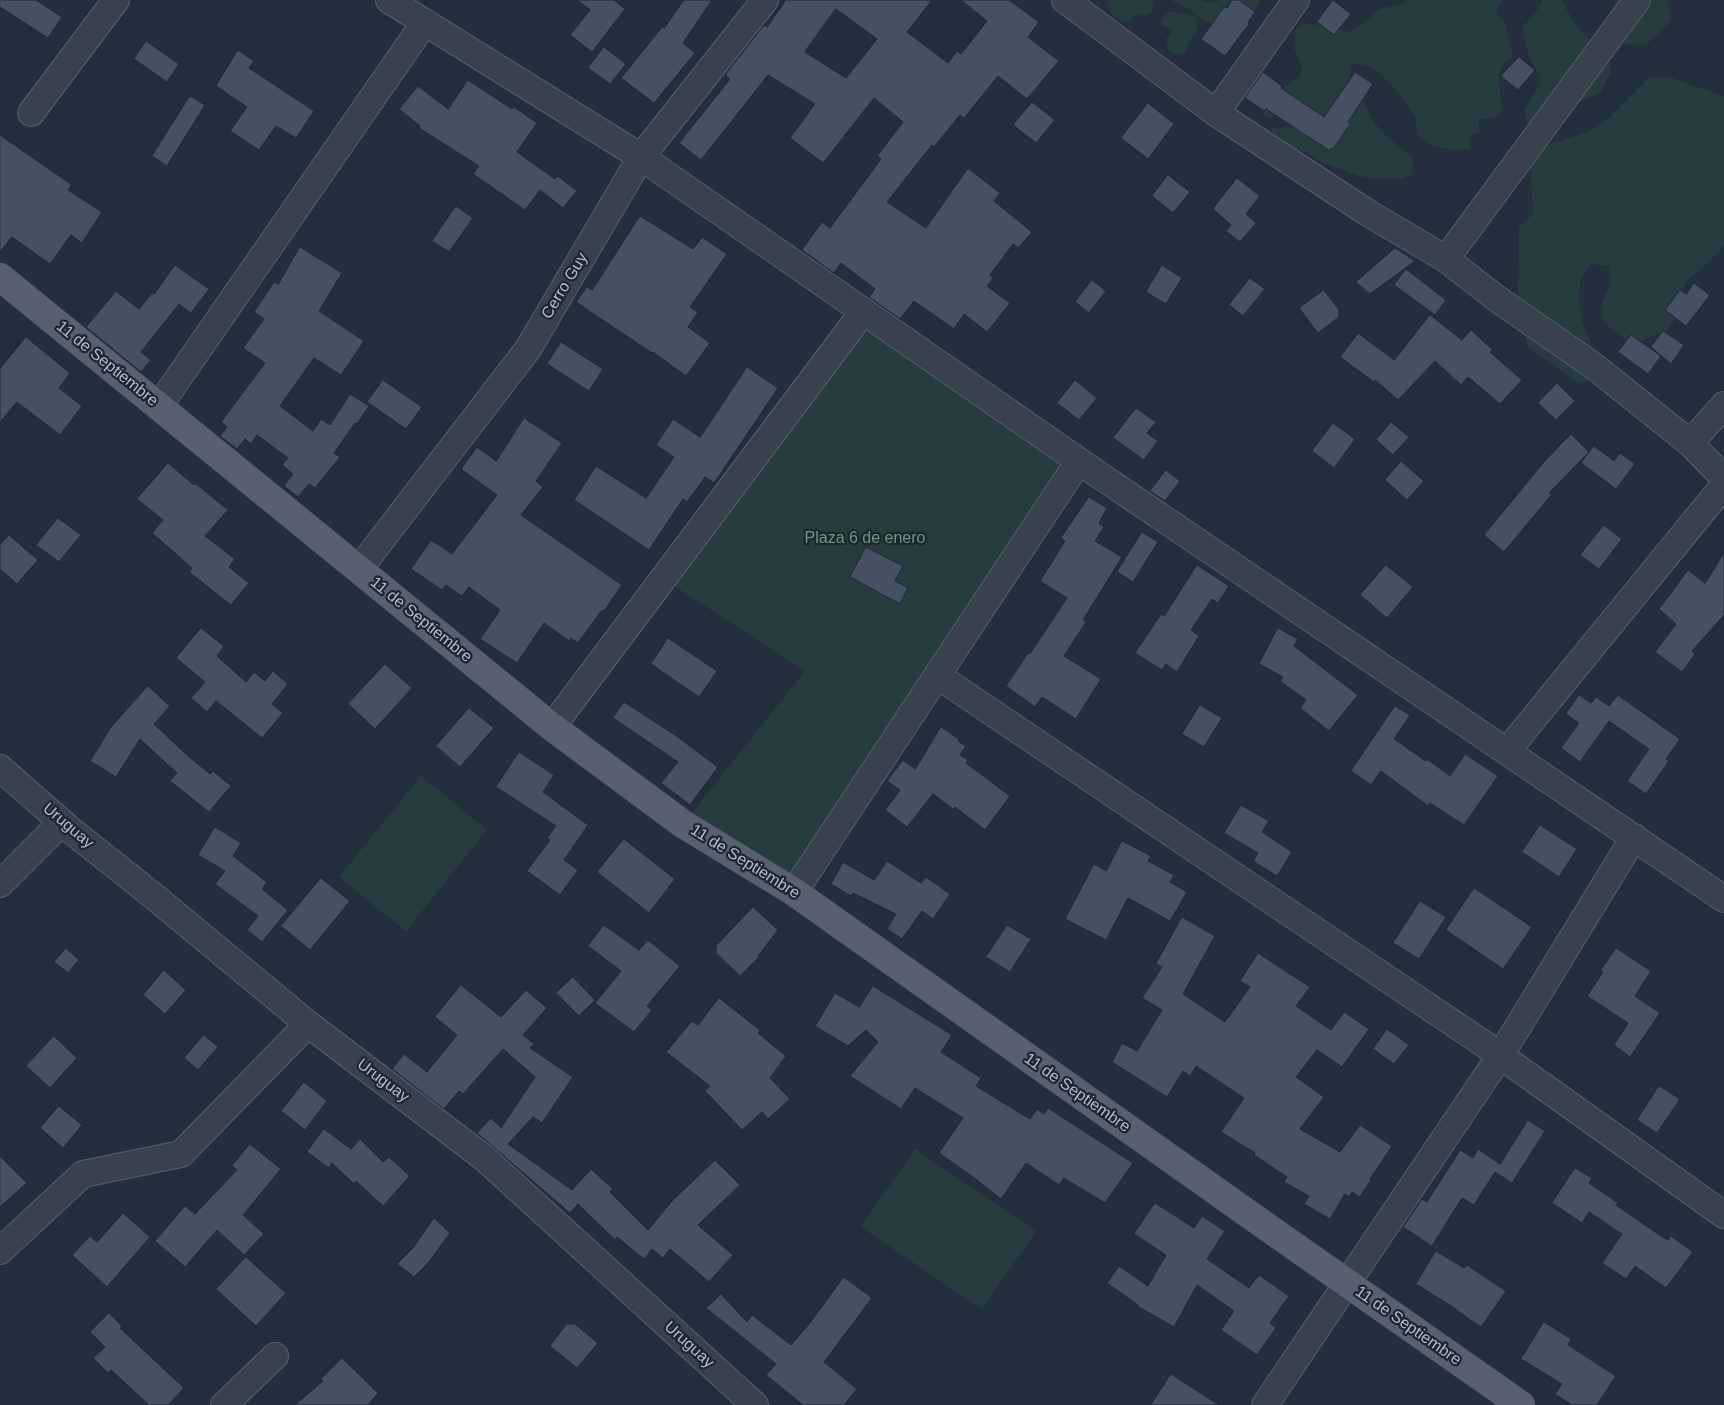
<!DOCTYPE html>
<style>
body{margin:0}
canvas{display:block;background:#242f3e}
</style>
<canvas width="1724" height="1405"></canvas>
<script>
const ctx = document.querySelector('canvas').getContext('2d');
ctx.lineJoin = 'round';
function fillPath(path, color) { ctx.fillStyle = color; ctx.fill(path, 'evenodd'); }
function strokePath(path, color, width, dash) { ctx.strokeStyle = color; ctx.lineWidth = width; ctx.lineCap = dash ? 'butt' : 'round'; ctx.setLineDash(dash || []); ctx.stroke(path); }
function drawText(font, color, halo, rows, align = 'center') {
  ctx.font = font + ' Helvetica,sans-serif'; ctx.lineWidth = 4.5; ctx.setLineDash([]); ctx.textBaseline = 'middle'; ctx.strokeStyle = halo; ctx.fillStyle = color; for (const [text, x, y, turn = 0] of rows) {
    ctx.save(); ctx.translate(x, y); ctx.rotate((+turn || 0) * Math.PI / 180); ctx.textAlign = isNaN(turn) ? turn : align; if (halo) ctx.strokeText(text, 0, 0); ctx.fillText(text, 0, 0); ctx.restore();
  }
}
const green = new Path2D(`
 M1107 0H1154L1152 12 1143 16 1135 14 1129 22C1115 21 1108 14 1107 0Z
 M1172 0H1201L1212 3 1221 0H1261L1252 13 1215 25C1207 22 1200 17 1194 12 1188 6 1179 7 1172 0Z
 M1406 0H1501L1496 13 1504 20 1506 25 1513 56C1510 60 1507 61 1504 64 1494 75 1503 99 1502 113L1499 117 1479 119V132L1470 135V149C1455 151 1433 149 1421 139 1415 132 1418 124 1415 117 1408 102 1385 76 1371 68 1365 65 1359 64 1352 63 1345 83 1356 87 1364 102 1368 107 1369 114 1373 120 1382 135 1399 147 1413 157L1412 175 1401 179 1369 178 1360 176 1321 162 1305 152 1292 148 1269 130C1280 126 1289 129 1300 124L1306 106C1299 99 1293 95 1282 93L1272 119 1263 115V105L1301 75V65L1294 48 1296 29 1304 24 1326 25 1346 32 1356 29 1364 23 1379 9 1404 4Z
 M1542 0H1561L1575 24 1605 56 1610 65V75L1600 93 1564 109 1533 126 1527 120 1524 110 1540 85V76L1529 57 1522 28C1528 19 1540 11 1542 0Z
 M1617 0H1667L1671 19 1660 33 1645 45 1623 44 1611 30V11Z
 M1168 12 1188 14 1196 18C1197 34 1200 28 1190 41 1187 44 1188 49 1186 53L1173 54 1169 51 1166 39 1172 31 1171 29 1162 26 1161 20Z
 M1669 77 1724 96V245L1718 253 1687 281 1678 297 1679 314 1667 330 1632 345 1602 321V302L1610 285V266L1590 264 1580 280 1579 299 1582 320 1590 339 1597 378 1579 384 1527 346 1524 325 1518 306 1519 227 1533 214 1530 158 1547 145 1588 132 1606 121 1649 78Z
 M863 312 1079 461 794 892 683 824 805 671 665 580Z
 M421 776 487 830 406 931 339 877Z
 M915 1149 1036 1231 982 1309 861 1227Z`);
const building = new Path2D(`
 M0 0H36L62 17 48 38 0 7Z
 M577 0H614L625 9 592 52 570 35 590 10Z
 M684 0H712L683 43 695 53 654 103 621 78 663 26 664 28Z
 M786 0H932L907 32 948 63 957 51 961 54 987 21 961 0H1009L1039 22 1028 37 1059 61 1027 99 998 76 964 118 960 115 934 147 932 145 887 202 926 228 968 168 1000 193 994 201 1032 232 1018 248 1013 244 990 275 993 278 987 286 1010 303 987 332 964 314 954 329 914 301 900 319 869 297 875 289 841 263 834 273 802 250 822 222 830 228 881 159 877 156 903 122 874 98 823 163 790 138 815 104 768 75 701 160 679 143 730 79 725 75 764 25 767 27ZM836 9 877 39 846 78 805 52Z
 M1232 0H1239L1255 12 1248 22 1249 24 1225 56 1201 39 1225 6 1227 8Z
 M1333 0 1351 14 1334 35 1317 22Z
 M146 41 179 64 167 82 134 59Z
 M604 47 626 64 610 84 588 68Z
 M238 50 254 61 249 68 314 111 296 138 276 126 259 150 230 131 247 107 216 86Z
 M1519 57 1535 70 1518 90 1501 76Z
 M1263 72 1282 86 1281 88 1324 117 1355 72 1373 84 1348 122 1351 123 1333 149 1331 148 1330 151 1266 109 1264 111 1245 98Z
 M468 80 512 109 514 107 537 123 517 152 555 179 558 176 577 191 563 208 540 190 525 210 473 174 479 166 419 128 420 126 399 109 418 86 448 109Z
 M190 96 205 105 167 166 152 156Z
 M1032 102 1055 120 1036 143 1013 125Z
 M1148 103 1174 124 1148 159 1121 138Z
 M0 135 72 185 68 190 102 212 82 243 71 235 50 264 12 237 0 252Z
 M1168 175 1190 192 1173 213 1152 196Z
 M1237 178 1260 196 1246 214 1256 223 1240 242 1226 231 1231 225 1213 209Z
 M456 206 473 218 449 252 432 241Z
 M640 216 693 249 702 237 727 254 690 307 698 312 688 327 710 343 686 376 653 352 652 353 576 302 587 287 592 290Z
 M300 247 342 273 319 311 364 341 341 375 314 358 280 406 313 431 321 419 330 425 350 394 369 406 357 424 355 423 334 453 340 457 315 488 309 484 298 497 284 486 293 474 282 465 288 458 257 435 251 444 245 439 237 449 220 436 227 427 221 422 265 363 243 348 264 319 254 312 274 282 278 284Z
 M1395 248 1415 261 1370 294 1356 282Z
 M175 265 209 289 191 313 179 304 141 352 151 360 141 372 86 327 116 291 139 309 152 293 154 294Z
 M1162 265 1182 278 1166 304 1146 292Z
 M1406 269 1446 300 1435 315 1394 285Z
 M1250 278 1265 289 1243 316 1229 305Z
 M1092 280 1106 291 1089 313 1075 302Z
 M1694 283 1710 295 1686 326 1665 310 1680 290 1686 294Z
 M1324 290 1339 310V317L1318 333 1299 308Z
 M1430 315 1462 340 1471 330 1493 350 1490 352 1522 380 1500 404 1468 377 1461 385 1435 361 1398 400 1375 380 1374 382 1340 357 1358 333 1394 360Z
 M1663 331 1684 345 1671 364 1651 347Z
 M1631 335 1661 356 1648 374 1618 352Z
 M26 337 70 373 59 388 82 406 60 435 17 402 0 422V369Z
 M561 342 603 369 589 391 547 364Z
 M747 367 778 388 714 483 705 477 687 502 683 499 649 550 574 500 596 466 646 498 674 457 656 445 673 419 700 437Z
 M383 380 422 407 406 429 367 402Z
 M1075 380 1097 398 1079 420 1057 403Z
 M1557 383 1575 401 1556 420 1538 403Z
 M1136 408 1156 422 1147 433 1158 441 1144 460 1113 438Z
 M524 418 562 443 536 481 543 487 521 515 622 585 604 611 602 610 578 643 571 638 569 641 544 623 517 663 480 639 500 610 469 587 462 596 446 585 442 590 411 569 431 540 452 554 497 495 461 469 477 447 496 461Z
 M1391 422 1409 437 1393 455 1376 440Z
 M1333 423 1355 439 1334 468 1312 451Z
 M1571 434 1589 452 1549 493 1552 494 1504 552 1484 535 1543 463Z
 M1594 446 1614 461 1620 453 1635 464 1616 489 1581 463Z
 M1401 461 1424 481 1407 500 1385 480Z
 M168 463 194 485 195 483 228 510 205 536 235 559 229 567 249 583 231 605 189 572 192 568 152 533 163 520 137 499Z
 M1166 470 1180 481 1165 501 1150 491Z
 M1089 497 1107 508 1099 523 1104 527 1095 541 1122 557 1083 620 1086 622 1064 656 1101 679 1076 719 1042 697 1035 707 1006 686 1028 653 1030 654 1067 598 1040 581 1065 541 1061 538Z
 M58 518 81 535 59 562 36 545Z
 M1604 525 1622 539 1599 569 1580 555Z
 M1142 532 1158 542 1133 582 1117 572Z
 M9 535 38 560 17 584 0 569V545Z
 M866 547 903 566 895 581 908 588 900 604 850 577Z
 M1724 553V615L1692 651 1695 654 1682 672 1655 652 1676 624 1659 609 1688 570 1705 583Z
 M1197 565 1229 586 1218 603 1212 599 1191 630 1199 636 1177 672 1166 664 1162 670 1135 653 1161 614 1164 616Z
 M1386 565 1413 587 1387 618 1360 595Z
 M201 628 224 646 217 656 246 682 254 672 265 681 273 671 288 684 272 704 283 713 262 738 216 701 207 712 191 698 205 682 176 658Z
 M1278 628 1298 639 1294 646 1358 695 1329 731 1300 708 1306 700 1280 681 1283 677 1259 664Z
 M668 638 717 671 699 697 651 664Z
 M385 664 412 688 375 729 348 704Z
 M148 686 170 706 154 724 188 756 210 774 213 771 231 786 209 812 170 781 177 773 140 739 116 777 90 761 111 727Z
 M1579 695 1591 703 1596 697 1609 706 1618 695 1680 739 1666 759 1669 761 1646 794 1627 781 1649 749 1609 721 1580 762 1561 748 1579 723 1566 714Z
 M624 702 675 735 718 767 690 805 661 783 678 762 613 718Z
 M1200 705 1222 718 1204 747 1182 734Z
 M1395 706 1410 715 1394 739 1426 761 1427 759 1450 776 1465 754 1498 776 1464 825 1430 803 1428 806 1381 771 1371 785 1351 771Z
 M469 708 494 728 460 767 436 746Z
 M941 727 959 739 958 741 966 746 960 755 968 760 966 763 1010 796 985 830 955 807 953 809 933 794 907 827 885 810 900 790 887 781 903 760 915 769Z
 M519 752 554 775 543 792 588 825 564 860 578 870 560 895 527 871 550 840 547 838 556 826 496 787Z
 M1241 805 1269 821 1262 832 1292 852 1277 876 1253 861 1258 853 1224 833Z
 M1540 825 1577 849 1559 877 1522 852Z
 M215 827 241 843 233 856 267 882 262 889 288 910 262 942 247 930 258 916 215 884 225 871 198 855Z
 M624 839 675 879 649 913 597 872Z
 M1122 841 1151 856 1148 861 1174 875 1170 882 1187 892 1170 921 1128 898 1106 940 1065 919 1094 864 1106 871Z
 M887 861 921 883 926 877 950 894 933 919 922 911 902 939 887 929 896 914 853 893 851 896 831 884 843 862 874 880Z
 M321 878 350 901 310 950 281 926Z
 M1474 888 1532 927 1503 969 1446 930Z
 M1420 901 1446 917 1419 959 1393 943Z
 M753 907 778 930 758 956 759 957 740 976 716 953V946Z
 M1182 917 1215 936 1183 994 1225 1022 1250 987 1240 981 1258 953 1310 987 1296 1006 1331 1030 1344 1012 1369 1029 1342 1067 1317 1050 1296 1077 1324 1097 1300 1129 1340 1152 1360 1125 1392 1146 1370 1179 1371 1180 1360 1197 1352 1192 1349 1197 1345 1194 1330 1219 1304 1204 1309 1196 1284 1182 1287 1177 1254 1155 1255 1153 1221 1132 1244 1098 1196 1066 1190 1076 1183 1071 1167 1097 1112 1062 1122 1043 1137 1051 1162 1010 1142 998 1162 967 1156 964Z
 M604 925 639 950 648 940 680 966 647 1006 652 1010 634 1032 595 1003 621 971 588 946Z
 M1007 925 1031 939 1010 972 986 957Z
 M66 948 79 960 68 973 54 962Z
 M1616 948 1651 971 1635 996 1660 1013 1630 1057 1614 1045 1628 1023 1587 996 1603 972 1601 970Z
 M164 970 186 990 165 1014 143 995Z
 M573 977 595 1000 579 1016 556 993Z
 M461 985 501 1017 526 990 547 1008 523 1035 534 1044 530 1048 573 1077 542 1123 533 1117 508 1144 572 1190 591 1169 613 1189 610 1192 648 1230 672 1201 715 1160 740 1185 698 1225 733 1255 709 1282 670 1249 663 1258 652 1249 644 1259 617 1237 615 1240 578 1204 570 1213 477 1133 491 1118 501 1128 535 1077 503 1049 463 1094 459 1091 444 1109 392 1069 404 1054 427 1072 457 1035 435 1017Z
 M873 986 952 1035 941 1052 981 1078 976 1086 1030 1119 1037 1109 1044 1114 1048 1108 1133 1163 1105 1203 1064 1178 1059 1185 1026 1163 1001 1199 973 1177 939 1153 963 1118 915 1088 901 1109 850 1076 878 1042 866 1030 848 1046 815 1026 835 993 859 1007Z
 M719 998 760 1030 758 1033 786 1056 770 1078 790 1099 768 1119 762 1112 742 1130 705 1091 710 1086 666 1052 692 1021 698 1025Z
 M1387 1029 1409 1045 1394 1064 1373 1049Z
 M204 1035 218 1047 198 1070 184 1058Z
 M54 1036 77 1058 50 1088 26 1066Z
 M304 1082 327 1101 305 1130 281 1111Z
 M1659 1086 1680 1099 1657 1133 1637 1120Z
 M59 1106 82 1125 63 1148 40 1128Z
 M1528 1120 1545 1131 1512 1183 1495 1172 1474 1205 1462 1198 1432 1246 1403 1227 1422 1199 1427 1202 1460 1150 1473 1158 1478 1149 1500 1164Z
 M324 1129 351 1149 360 1139 383 1162 389 1157 410 1176 383 1206 356 1181 354 1184 332 1163 329 1168 307 1152Z
 M250 1144 281 1169 243 1215 264 1234 244 1255 217 1230 185 1267 155 1241 185 1206 195 1214 237 1170 232 1166Z
 M0 1156 27 1183 0 1207Z
 M1575 1168 1592 1178 1589 1183 1618 1203 1616 1205 1658 1234 1668 1240 1671 1236 1693 1252 1666 1288 1635 1266 1626 1279 1602 1263 1622 1234 1589 1212 1582 1223 1552 1203Z
 M1155 1203 1194 1228 1202 1216 1225 1231 1207 1259 1249 1288 1259 1275 1289 1296 1270 1323 1276 1328 1257 1355 1221 1330 1234 1311 1197 1285 1174 1327 1137 1306 1138 1305 1107 1283 1119 1266 1148 1286 1166 1255 1134 1234Z
 M123 1213 150 1237 107 1287 72 1255 90 1236 97 1242Z
 M434 1218 450 1233 428 1263 414 1277 397 1264 413 1248Z
 M1436 1251 1464 1268 1467 1265 1506 1291 1481 1327 1456 1310V1309L1416 1284Z
 M246 1257 286 1293 256 1326 216 1289Z
 M844 1277 872 1298 824 1362 857 1389 844 1405H803L766 1375 776 1364 706 1308 721 1294 747 1322 752 1315 791 1345 810 1323Z
 M109 1313 122 1326 120 1328 184 1388 168 1405H149L111 1370 108 1373 93 1358 105 1347 90 1332Z
 M1544 1322 1571 1339 1568 1345 1616 1376 1597 1405H1572L1555 1394 1562 1384 1521 1359Z
 M567 1324H575L598 1343 577 1368 550 1346Z
 M342 1358 378 1393 368 1405H295L323 1381 321 1379Z
 M1171 1374 1219 1405H1151Z`);
const minor = new Path2D(`
 M389 0 641 157 1102 477 1724 899
 M1065 0 1216 113 1368 213 1446 259 1496 298 1595 367 1690 443 1724 478
 M31 113 116 0
 M1216 113 1296 0
 M1446 259 1637 0
 M159 406 425 22
 M1690 443 1724 405
 M359 569 528 349 641 157 765 0
 M938 676 1484 1044 1724 1215
 M552 727 863 312
 M1507 751 1724 485
 M0 768 73 832 151 894 308 1024 483 1157 755 1405
 M0 884 62 822
 M794 892 1079 461
 M0 1251 83 1174 181 1154 308 1024
 M224 1405 275 1356
 M1265 1405 1500 1056 1634 837`);
const major = new Path2D(`
 M0 277 552 727 683 824 794 892 1267 1227 1521 1405`);
const streetNames = [
 ["Cerro Guy",565,286,-59],
 ["11 de Septiembre",107,364,39],
 ["11 de Septiembre",421,620,39],
 ["Uruguay",68,826,40],
 ["11 de Septiembre",745,862,32],
 ["Uruguay",383,1081,37],
 ["11 de Septiembre",1077,1093,35],
 ["11 de Septiembre",1408,1326,35],
 ["Uruguay",689,1345,42]
];
const parkNames = [
 ["Plaza 6 de enero",865,539]
];
fillPath(green, '#263c3f');
fillPath(building, '#455162');
strokePath(building, '#1f2835', 1);
strokePath(minor, '#565f6c', 28);
strokePath(major, '#414a57', 29);
strokePath(minor, '#38414e', 26);
strokePath(major, '#56606e', 28);
drawText('16px', '#b4bcc9', '#1d2633', streetNames);
drawText('16px', '#6b9a76', '#1d2633', parkNames);
</script>
